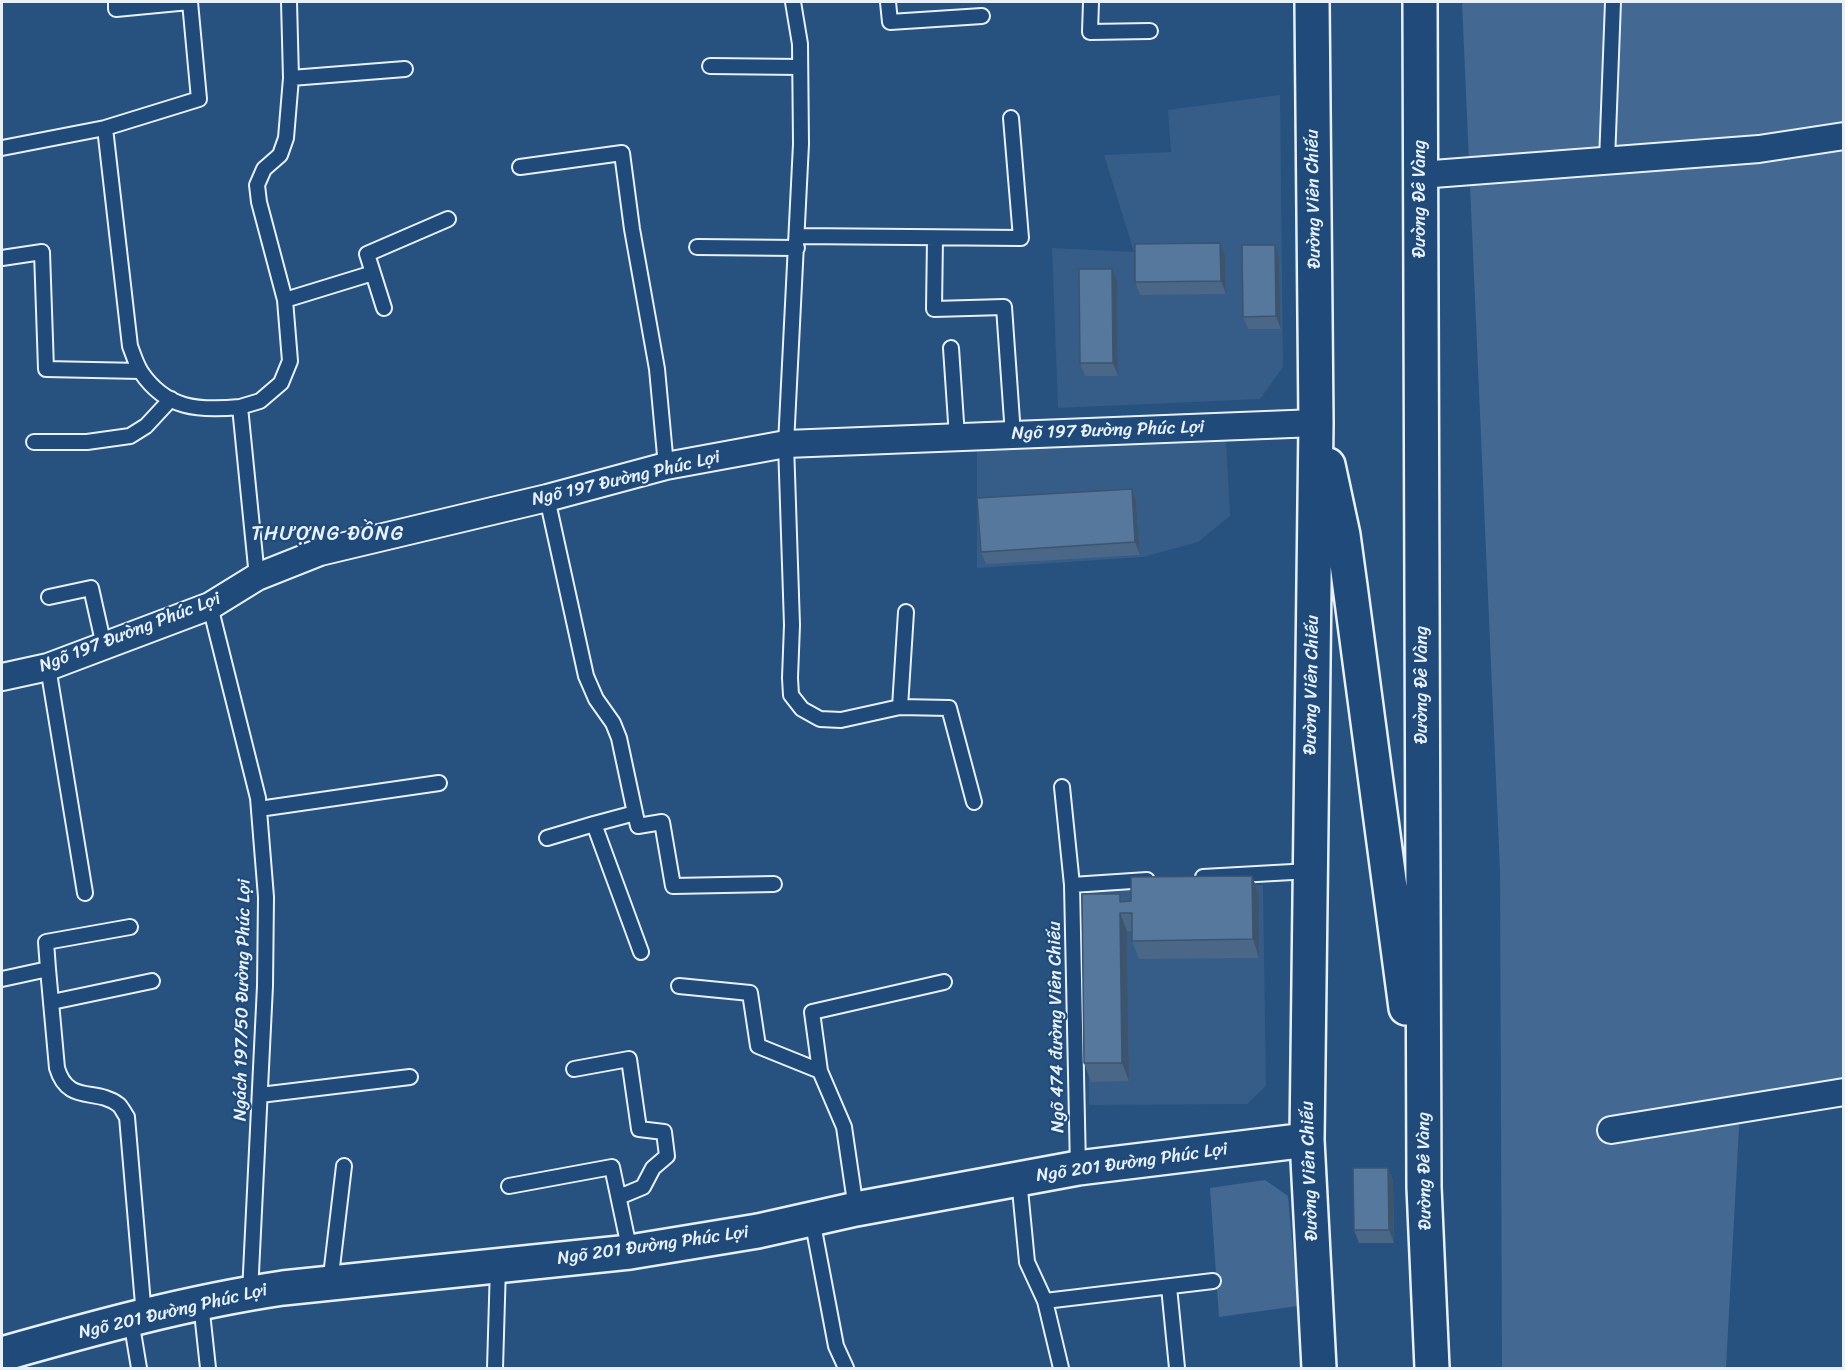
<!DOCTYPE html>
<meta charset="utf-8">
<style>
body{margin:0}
#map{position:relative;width:1845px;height:1370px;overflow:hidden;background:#27517f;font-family:Sriracha,sans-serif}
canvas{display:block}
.frame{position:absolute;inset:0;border:3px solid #e8f1f8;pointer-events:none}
</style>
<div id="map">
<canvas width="1845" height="1370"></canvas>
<div class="frame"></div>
</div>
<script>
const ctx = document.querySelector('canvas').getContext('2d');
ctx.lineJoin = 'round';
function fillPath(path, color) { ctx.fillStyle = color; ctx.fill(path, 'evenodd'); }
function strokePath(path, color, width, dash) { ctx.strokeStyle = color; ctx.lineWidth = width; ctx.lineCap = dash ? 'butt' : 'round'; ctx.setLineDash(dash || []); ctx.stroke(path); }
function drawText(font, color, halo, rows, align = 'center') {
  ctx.font = font + ' Sriracha,sans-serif'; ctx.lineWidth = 4.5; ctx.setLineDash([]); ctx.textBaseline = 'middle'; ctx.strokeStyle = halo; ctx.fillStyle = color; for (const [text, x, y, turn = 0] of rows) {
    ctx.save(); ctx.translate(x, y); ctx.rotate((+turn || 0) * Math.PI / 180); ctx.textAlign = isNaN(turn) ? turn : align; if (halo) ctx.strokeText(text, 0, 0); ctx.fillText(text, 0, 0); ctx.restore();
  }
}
const built = new Path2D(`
 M1280 95 1283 367 1260 399 1058 408 1052 248 1134 252 1104 155 1171 152 1168 110Z
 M1226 439 1230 516 1198 542 1143 557 977 568V451Z
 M1263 885 1266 1086 1247 1104 1089 1105 1086 886Z`);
const green = new Path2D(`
 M1462 2H1843V1095L1740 1109 1726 1368H1502L1500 871Z
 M1265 1180 1288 1196 1298 1306 1219 1317 1210 1188Z`);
const lane = new Path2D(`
 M116 2V9L189 2
 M793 2 800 44 801 144 786 444 792 625 790 678 791 695 802 709 820 719 841 720 900 707 949 708 974 802
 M888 2 890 22 982 16
 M1091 2 1090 32 1150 31
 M710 66 800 67
 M291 78 405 69
 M105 128 199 99 190 2
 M2 148 105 128 130 346C133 354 136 364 141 372 166 409 198 411 240 407L257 577
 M1607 161 1613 2
 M520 167 622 153 632 229 657 369 666 466
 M798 236 1021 238 1011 118
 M935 238 934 309 1004 307 1013 435
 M697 247 797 248
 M2 258 42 252 46 369 140 371
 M285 300 373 273
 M384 308 367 254 448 219
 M951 348 957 437
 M240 407 260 401 281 383 290 361 285 300 259 202 257 185 264 169 280 155 286 138 291 78 289 2
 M34 442H87L130 436 146 426 171 399
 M547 498 586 676 596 699 613 723 619 738 635 813 594 824 641 952
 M49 597 91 588 104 646
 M210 606 258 798 266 897 265 986 250 1293
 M48 667 85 893
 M900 707 906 612
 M1062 787 1072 885 1078 1168
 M259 809 439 783
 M635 813 638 826 662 822 673 886 774 884
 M547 838 594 824
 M1203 877 1310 871
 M1072 885 1147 880
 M48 969 57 1068C68 1105 96 1087 119 1105 122 1108 124 1113 127 1117L144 1316
 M2 979 48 969 46 942 130 927
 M679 986 750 993 758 1046 820 1071
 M52 1002 152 981
 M574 1069 629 1059 639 1129 664 1132 667 1156 653 1168 643 1187 619 1197
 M260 1095 410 1077
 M1019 1179 1027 1262 1045 1301 1061 1368
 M509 1186 612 1167 630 1252
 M856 1209 844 1127 820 1071 812 1012 944 982
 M812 1219 836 1346 846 1368
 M330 1284 344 1166
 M1169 1287 1177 1368
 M1045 1301 1213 1281
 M201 1303 208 1368
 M131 1320 139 1368
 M495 1368 498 1266`);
const street = new Path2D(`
 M1420 175 1759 149 1844 136
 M2 677 48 667 210 606 257 577 320 552 547 498 666 466 786 444 1316 423
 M1611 1130 1844 1092`);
const secondary = new Path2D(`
 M1312 2 1316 423 1307 1140 1319 1368
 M1420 2 1424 1187 1432 1368
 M1328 465 1343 535 1350 586 1406 1008
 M2 1354C94 1328 188 1302 283 1288L630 1252 758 1231 856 1209 1078 1168 1307 1140`);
const wall = new Path2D(`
 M1275 245 1279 257 1281 329H1248L1243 317Z
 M1225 256 1226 294 1140 295 1135 282Z
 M1117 281 1118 376H1085L1080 363Z
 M1136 501 1140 555 986 564 981 552Z
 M1252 876 1259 895V958L1139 959 1132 941V931H1127L1129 1081 1091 1082 1084 1063 1122 901H1131Z
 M1388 1168 1393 1181 1394 1243H1359L1354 1230Z`);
const shadedWall = new Path2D(`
 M1220 243 1225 256 1226 294 1221 281Z
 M1275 245 1279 257 1281 329 1276 316Z
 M1112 269 1117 281 1118 376 1113 363Z
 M1132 489 1136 501 1140 555 1135 542Z
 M1252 876 1259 895V958L1253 939Z
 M1120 913 1127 931 1129 1081 1122 1063Z
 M1388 1168 1393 1181 1394 1243 1389 1230Z`);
const building = new Path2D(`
 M1220 243 1221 281 1135 282V244Z
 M1242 245H1275L1276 316 1243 317Z
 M1079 269H1112L1113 363H1080Z
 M1132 489 1135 542 981 552 977 498Z
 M1252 876 1253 939 1132 941V913H1120L1122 1063H1084L1082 894H1120V902L1131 901V877Z
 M1353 1168H1388L1389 1230H1354Z`);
const streetNames = [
 ["Đường Viên Chiếu",1314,199,-91],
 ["Đường Đê Vàng",1420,199,-90],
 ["Ngõ 197 Đường Phúc Lợi",1108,431,-2],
 ["Ngõ 197 Đường Phúc Lợi",626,479,-13],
 ["Ngõ 197 Đường Phúc Lợi",130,633,-21],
 ["Đường Viên Chiếu",1312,685,-89],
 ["Đường Đê Vàng",1422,685,-90],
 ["Ngách 197/50 Đường Phúc Lợi",243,1000,-89],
 ["Ngõ 474 đường Viên Chiếu",1057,1027,-91],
 ["Ngõ 201 Đường Phúc Lợi",1132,1163,-8],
 ["Đường Viên Chiếu",1310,1171,-92],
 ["Đường Đê Vàng",1425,1171,-91],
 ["Ngõ 201 Đường Phúc Lợi",653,1246,-8],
 ["Ngõ 201 Đường Phúc Lợi",173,1312,-13]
];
const neighbourhoodNames = [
 ["THƯỢNG ĐỒNG",328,535]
];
fillPath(built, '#355d88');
fillPath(green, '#436891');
strokePath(lane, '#e8f1f8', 18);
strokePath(street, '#e8f1f8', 30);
strokePath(secondary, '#e8f1f8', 38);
strokePath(lane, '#1f4a7a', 14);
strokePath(street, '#1f4a7a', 26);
strokePath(secondary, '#1f4a7a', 33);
fillPath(wall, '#4b6787');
fillPath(shadedWall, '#3d546e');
fillPath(building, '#57789d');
strokePath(building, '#3d546e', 1.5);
drawText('18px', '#e8f1f8', '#1f4a7a', streetNames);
ctx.letterSpacing = '1.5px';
drawText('20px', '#e8f1f8', '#1f4a7a', neighbourhoodNames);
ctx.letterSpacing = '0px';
</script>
